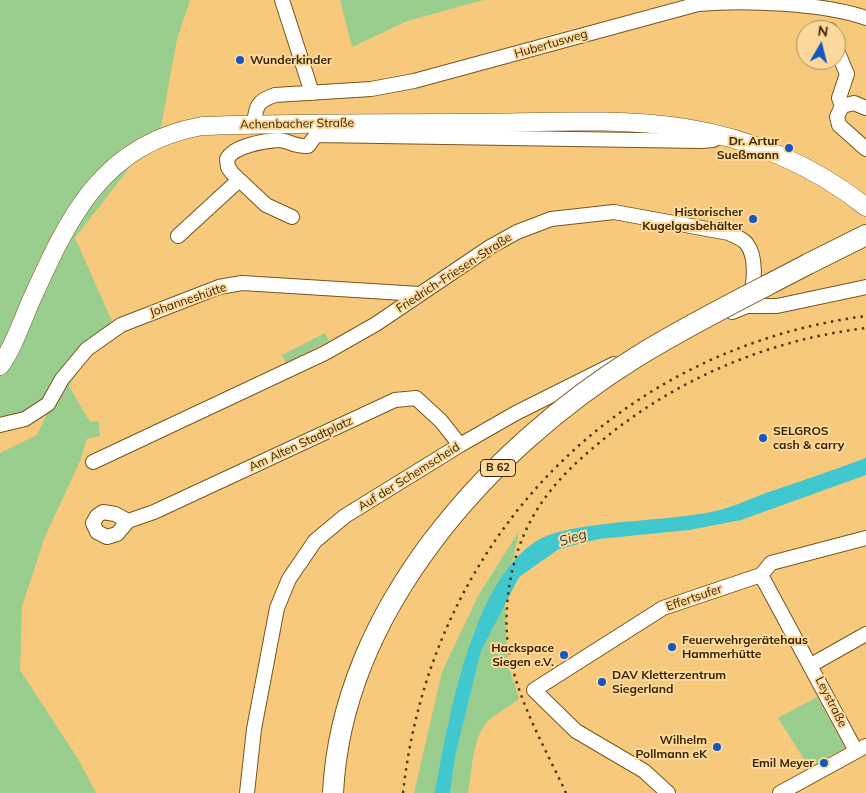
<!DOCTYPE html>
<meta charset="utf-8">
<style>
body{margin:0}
#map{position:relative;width:866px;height:793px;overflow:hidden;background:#f6c97d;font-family:Mulish,sans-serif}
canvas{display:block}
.north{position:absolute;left:796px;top:20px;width:50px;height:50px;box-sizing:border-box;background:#fcd89c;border:1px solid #ad915f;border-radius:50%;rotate:8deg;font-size:14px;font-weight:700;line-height:20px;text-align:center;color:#372604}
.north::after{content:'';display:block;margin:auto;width:18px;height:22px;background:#1257c2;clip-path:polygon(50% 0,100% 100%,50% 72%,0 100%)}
</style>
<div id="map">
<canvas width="866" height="793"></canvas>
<div class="north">N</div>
</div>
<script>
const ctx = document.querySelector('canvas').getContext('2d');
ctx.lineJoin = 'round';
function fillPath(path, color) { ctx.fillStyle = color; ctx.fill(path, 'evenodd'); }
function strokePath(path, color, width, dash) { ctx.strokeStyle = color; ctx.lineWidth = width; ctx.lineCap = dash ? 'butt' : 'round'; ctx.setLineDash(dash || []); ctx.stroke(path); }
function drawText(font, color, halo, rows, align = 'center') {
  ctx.font = font + ' Mulish,sans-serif'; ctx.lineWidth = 4; ctx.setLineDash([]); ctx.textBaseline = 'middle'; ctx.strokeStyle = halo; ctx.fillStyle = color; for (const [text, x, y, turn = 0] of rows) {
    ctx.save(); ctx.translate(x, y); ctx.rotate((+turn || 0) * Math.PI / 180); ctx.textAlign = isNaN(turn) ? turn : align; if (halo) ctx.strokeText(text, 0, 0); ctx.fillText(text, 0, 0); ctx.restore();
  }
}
const green = new Path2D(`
 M0 0H190L177 39 161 127 75 238 112 321 69 386 90 422 99 421 100 436 87 439 80 461 44 539 22 607 20 670 78 759 96 793H0V453L37 435 47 413 0 420Z
 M340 0H484L407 21 352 47Z
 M325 333 329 341 286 363 282 355Z
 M519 531 513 560 499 581 474 632 449 719 435 793H414L442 672 478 596Z
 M505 603 508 665 519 699C509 707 496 713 487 722 472 739 472 772 468 793H450L455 757 481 651Z
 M817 697 845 748 813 765 810 759 806 762 778 718Z`);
const water = new Path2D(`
 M866 458V475L741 520 689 530 599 539 559 549 519 577 481 651 455 757 450 793H435C448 722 475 555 555 533 608 519 663 522 716 511 733 507 750 499 766 493 799 482 833 470 866 458Z`);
const minor = new Path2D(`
 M282 0 312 93
 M829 30H830
 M836 48 847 74 839 98 842 106 837 117 839 125 866 149
 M842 106 854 103 866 108
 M254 124C256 106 257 101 275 95L371 89 414 81 698 4C745 0 823 3 866 18
 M316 135 702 141 713 140 722 135
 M292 217 266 205 232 173 228 167 227 159C234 146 263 141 278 140 288 140 294 147 308 146L316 135V127
 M178 236 239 180
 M732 312 747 306H777L866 287
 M0 425 25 419 48 404 62 379 87 349 121 325 219 287 242 283 420 294
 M93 462 325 353 376 324 490 247 517 232 551 219 614 212 729 233C734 236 742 238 746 243 757 256 755 284 749 299
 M128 521 115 514 103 512 97 516 93 523 97 532 107 537 117 534 128 521 154 512 395 400 416 398 441 421 460 445
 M761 575 856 751
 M811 665 866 634
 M247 793 254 729 277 608 289 579 315 541 345 516 460 445 516 413 614 364
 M668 793 644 771 576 731 534 690 663 608 761 575 771 563 866 538
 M780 793 866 746`);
const major = new Path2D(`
 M0 366C13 348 21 324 30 303 68 219 101 144 202 126 289 123 375 123 462 123 535 123 613 117 685 128 750 138 815 166 866 207`);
const highway = new Path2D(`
 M808 264 866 235`);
const rail = new Path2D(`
 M403 793C430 542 615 349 866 316
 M566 793C543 743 511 690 507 635 504 591 515 542 540 505 556 481 577 461 599 443 675 379 768 340 866 328`);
const highwayBridge = new Path2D(`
 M333 793C342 610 489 448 638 356 693 322 751 294 808 264`);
const markers = [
 [240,60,5,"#1257c2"],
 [789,148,5,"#1257c2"],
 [753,219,5,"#1257c2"],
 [763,438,5,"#1257c2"],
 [672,647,5,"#1257c2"],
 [564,655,5,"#1257c2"],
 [602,682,5,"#1257c2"],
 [717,747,5,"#1257c2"],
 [824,763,5,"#1257c2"]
];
const shields = [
 [498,468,35]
];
const shieldNames = [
 ["B 62",498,468]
];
const streetNames = [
 ["Hubertusweg",551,44,-16],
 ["Achenbacher Straße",297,124,-1],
 ["Friedrich-Friesen-Straße",454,273,-33],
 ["Johanneshütte",188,300,-19],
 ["Am Alten Stadtplatz",301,444,-25],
 ["Auf der Schemscheid",409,477,-32],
 ["Effertsufer",694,598,-19],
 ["Leystraße",831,702,63]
];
const poiNames = [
 ["Wunderkinder",250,60,"left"],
 ["Dr. Artur",779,141],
 ["Sueßmann",779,155],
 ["Historischer",743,212],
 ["Kugelgasbehälter",743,226],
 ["SELGROS",773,431,"left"],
 ["cash & carry",773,445,"left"],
 ["Feuerwehrgerätehaus",682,640,"left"],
 ["Hammerhütte",682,654,"left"],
 ["Hackspace",554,648],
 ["Siegen e.V.",554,662],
 ["DAV Kletterzentrum",612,675,"left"],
 ["Siegerland",612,689,"left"],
 ["Wilhelm",707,740],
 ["Pollmann eK",707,754],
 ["Emil Meyer",814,763]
];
const waterNames = [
 ["Sieg",573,538,-17]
];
fillPath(green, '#9ace8f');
fillPath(water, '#41c7ce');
strokePath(minor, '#77571b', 16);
strokePath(major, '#77571b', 19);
strokePath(highway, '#77571b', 22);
strokePath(minor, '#fff', 14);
strokePath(major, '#fff', 18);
strokePath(highway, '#fff', 20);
strokePath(rail, '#4f3b13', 2.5, [2.5, 5]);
strokePath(highwayBridge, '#77571b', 22, []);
strokePath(highwayBridge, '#fff', 20);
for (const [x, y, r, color] of markers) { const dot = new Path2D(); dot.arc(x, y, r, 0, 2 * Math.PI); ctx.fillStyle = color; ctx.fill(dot); strokePath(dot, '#fcd89c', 2); }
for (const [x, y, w] of shields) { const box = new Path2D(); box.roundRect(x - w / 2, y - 8.5, w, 17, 4); ctx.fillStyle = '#fcd89c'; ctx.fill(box); strokePath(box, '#372604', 1); }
drawText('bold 11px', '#372604', null, shieldNames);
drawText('12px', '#372604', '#fcd89c', streetNames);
drawText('bold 12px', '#372604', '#fcd89c', poiNames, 'right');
drawText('italic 14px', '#2c494a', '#fcd89c', waterNames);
</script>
